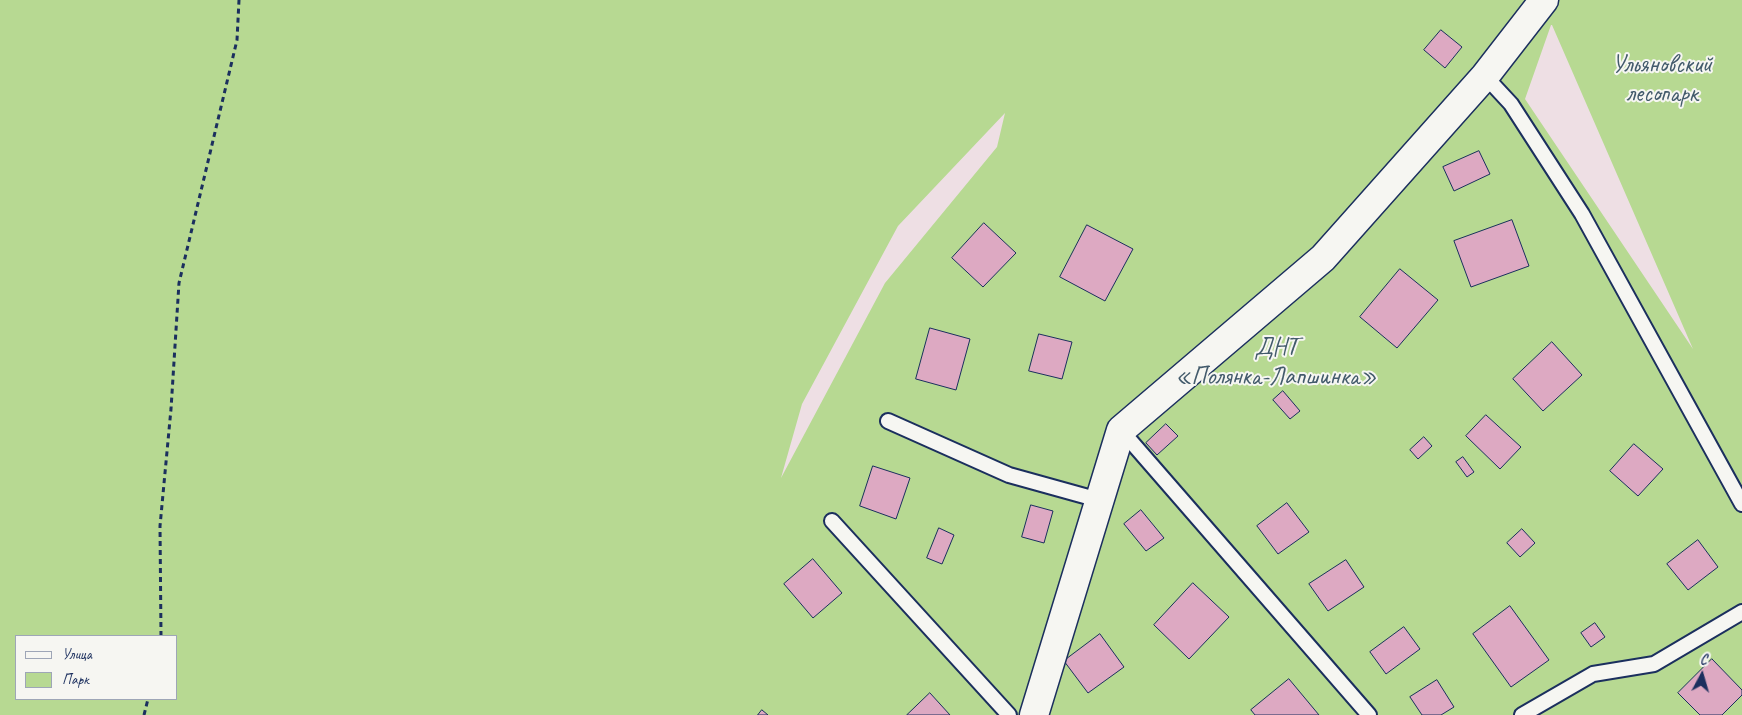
<!DOCTYPE html>
<meta charset="utf-8">
<style>
body{margin:0}
#map{position:relative;width:1742px;height:715px;overflow:hidden;background:#eedfe4;font-family:Caveat,sans-serif}
canvas{display:block}
.legend{position:absolute;left:15px;top:635px;width:162px;height:65px;box-sizing:border-box;background:#f6f6f2;border:1px solid #9ea6b7;margin:0;padding:6px 9px;list-style:none;font-size:15px;color:#1b2f5e}
.legend li{display:flex;align-items:center;gap:10px;height:25px}
.legend b{width:25px;border:1px solid #9ea6b7}
.north{position:absolute;left:1677px;top:650px;width:50px;height:50px;-webkit-text-stroke:4px #f6f6f2;paint-order:stroke;rotate:6deg;font-size:14px;font-weight:700;line-height:20px;text-align:center;color:#1b2f5e}
.north::after{content:'';display:block;margin:auto;width:18px;height:22px;background:#1b2f5e;clip-path:polygon(50% 0,100% 100%,50% 72%,0 100%)}
</style>
<div id="map">
<canvas width="1742" height="715"></canvas>
<ul class="legend">
<li><b style="height:6px;background:#f6f6f2"></b>Улица</li>
<li><b style="height:14px;background:#b7d992"></b>Парк</li>
</ul>
<div class="north">С</div>
</div>
<script>
const ctx = document.querySelector('canvas').getContext('2d');
ctx.lineJoin = 'round';
function fillPath(path, color) { ctx.fillStyle = color; ctx.fill(path, 'evenodd'); }
function strokePath(path, color, width, dash) { ctx.strokeStyle = color; ctx.lineWidth = width; ctx.lineCap = dash ? 'butt' : 'round'; ctx.setLineDash(dash || []); ctx.stroke(path); }
function drawText(font, color, halo, rows, align = 'center') {
  ctx.font = font + ' Caveat,sans-serif'; ctx.lineWidth = 4; ctx.setLineDash([]); ctx.textBaseline = 'middle'; ctx.strokeStyle = halo; ctx.fillStyle = color; for (const [text, x, y, turn = 0] of rows) {
    ctx.save(); ctx.translate(x, y); ctx.rotate((+turn || 0) * Math.PI / 180); ctx.textAlign = isNaN(turn) ? turn : align; if (halo) ctx.strokeText(text, 0, 0); ctx.fillText(text, 0, 0); ctx.restore();
  }
}
const green = new Path2D(`
 M0 0H1742V715H0ZM1551 25H1552L1693 349 1525 99ZM1005 113 997 147 885 283 781 478 802 404 898 226ZM16 636H176V699H16Z`);
const building = new Path2D(`
 M1441 30 1462 47 1445 68 1424 50Z
 M1479 151 1490 174 1454 191 1443 167Z
 M1512 220 1529 266 1471 287 1454 241Z
 M984 223 1016 253 983 287 952 258Z
 M1087 225 1133 249 1105 301 1060 277Z
 M1400 269 1438 300 1397 348 1360 317Z
 M930 328 970 339 956 390 916 379Z
 M1039 334 1072 342 1062 379 1029 371Z
 M1552 342 1582 375 1543 411 1513 379Z
 M1283 391 1300 411 1290 419 1273 400Z
 M1486 415 1521 447 1500 469 1466 436Z
 M1166 424 1178 436 1157 455 1146 443Z
 M1424 437 1432 446 1418 459 1410 450Z
 M1634 444 1663 469 1638 496 1610 471Z
 M1463 457 1474 472 1467 477 1456 462Z
 M873 466 910 478 896 519 860 506Z
 M1287 503 1309 532 1278 554 1257 526Z
 M1031 505 1053 511 1044 543 1022 537Z
 M1141 510 1164 538 1146 551 1124 524Z
 M939 528 954 535 942 564 927 558Z
 M1522 529 1535 543 1520 557 1507 543Z
 M1698 540 1718 567 1688 590 1667 564Z
 M813 559 842 593 813 618 784 584Z
 M1346 560 1364 587 1328 611 1309 584Z
 M1193 583 1229 617 1189 659 1154 625Z
 M1510 606 1549 660 1511 687 1473 634Z
 M1595 623 1605 637 1591 647 1581 633Z
 M1404 627 1420 649 1386 674 1370 652Z
 M1100 634 1124 667 1088 693 1064 661Z
 M1712 659 1742 690V695L1722 715H1700L1678 693Z
 M1289 679 1319 715H1255L1251 710Z
 M1437 680 1454 707 1441 715H1422L1410 697Z
 M930 693 950 715H907Z
 M762 710 768 715H758Z`);
const path = new Path2D(`
 M161 636 160 526 171 409 179 283 237 40 239 0
 M144 715 148 699`);
const lane = new Path2D(`
 M1485 76 1511 104 1582 214 1742 504
 M888 421 1009 475 1099 500
 M1121 430 1369 715
 M832 521 1009 715
 M1522 715 1593 674 1654 664 1742 612`);
const street = new Path2D(`
 M1034 715 1121 430 1323 258 1485 76 1544 0`);
const parkNames = [
 ["Ульяновский",1662,65],
 ["лесопарк",1662,94],
 ["ДНТ",1276,348],
 ["«Полянка-Лапшинка»",1276,377]
];
fillPath(green, '#b7d992');
fillPath(building, '#dda9c2');
strokePath(building, '#1b2f5e', 1);
strokePath(lane, '#1b2f5e', 18);
strokePath(street, '#1b2f5e', 31);
strokePath(path, '#1b2f5e', 3, [5, 4]);
strokePath(lane, '#f6f6f2', 14);
strokePath(street, '#f6f6f2', 28);
drawText('25px', '#425a6b', '#f6f6f2', parkNames);
</script>
